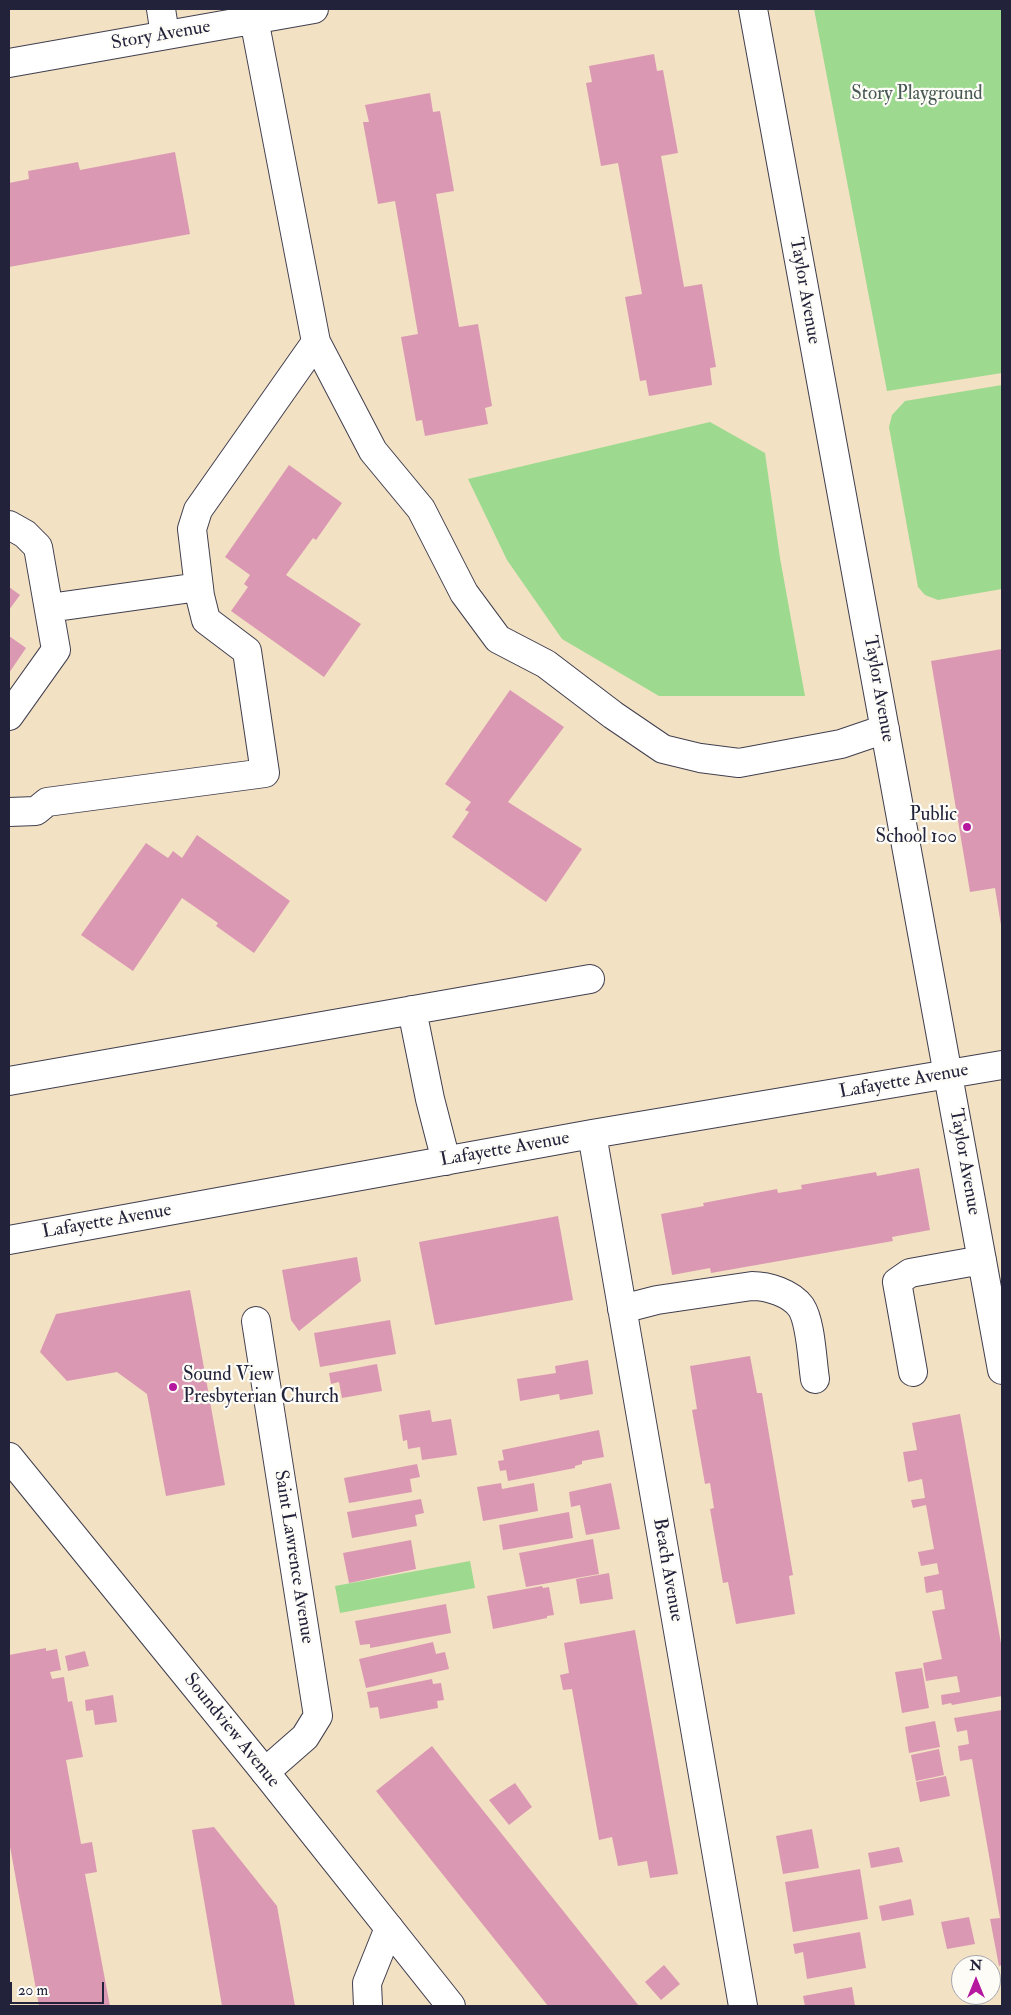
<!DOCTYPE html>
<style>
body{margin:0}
#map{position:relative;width:1011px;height:2015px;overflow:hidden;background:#f2e1c3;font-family:"IM FELL Double Pica",serif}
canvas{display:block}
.frame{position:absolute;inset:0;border:10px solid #22223b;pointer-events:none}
.north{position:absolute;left:951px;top:1955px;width:50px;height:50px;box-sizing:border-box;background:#fdfcf7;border:1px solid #a5a5ac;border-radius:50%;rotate:0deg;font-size:14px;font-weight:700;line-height:20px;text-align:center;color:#22223b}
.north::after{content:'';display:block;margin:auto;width:18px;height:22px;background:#b5179e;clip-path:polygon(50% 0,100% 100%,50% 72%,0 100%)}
.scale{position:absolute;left:10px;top:1982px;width:94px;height:22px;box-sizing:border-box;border:2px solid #22223b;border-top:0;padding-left:6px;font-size:15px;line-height:18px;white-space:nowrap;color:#22223b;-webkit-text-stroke:4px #fdfcf7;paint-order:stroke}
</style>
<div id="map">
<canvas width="1011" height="2015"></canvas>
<div class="frame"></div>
<div class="north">N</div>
<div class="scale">20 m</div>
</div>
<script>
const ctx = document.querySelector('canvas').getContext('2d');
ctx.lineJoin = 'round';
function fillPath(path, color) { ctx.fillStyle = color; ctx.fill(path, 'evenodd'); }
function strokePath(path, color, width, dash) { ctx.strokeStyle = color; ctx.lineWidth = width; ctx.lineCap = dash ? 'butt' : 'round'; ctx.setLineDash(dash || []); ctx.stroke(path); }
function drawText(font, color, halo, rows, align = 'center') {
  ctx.font = font + ' "IM FELL Double Pica",serif'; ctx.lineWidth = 4.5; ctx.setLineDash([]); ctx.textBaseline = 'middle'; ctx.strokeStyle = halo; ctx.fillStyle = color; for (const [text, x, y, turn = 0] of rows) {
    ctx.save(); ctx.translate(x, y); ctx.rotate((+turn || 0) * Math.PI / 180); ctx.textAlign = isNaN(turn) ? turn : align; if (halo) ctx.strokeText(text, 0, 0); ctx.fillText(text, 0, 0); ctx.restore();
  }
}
const green = new Path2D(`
 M814 9H1002V373L887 391Z
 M1002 385V589L938 600 925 595 918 587 889 427 892 415 905 401Z
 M710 422 765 453 780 558 805 696H659L562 639 507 560 468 479Z
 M470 1561 475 1588 340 1613 335 1586Z`);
const building = new Path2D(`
 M654 54 657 71 663 70 678 153 661 156 684 287 702 284 716 367 710 368 712 385 649 396 646 380 640 381 625 297 642 294 618 163 601 166 586 83 592 82 589 66Z
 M430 93 433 112 440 111 454 191 436 194 459 327 478 324 492 406 485 408 488 424 425 436 422 420 416 421 401 337 418 334 395 201 378 204 363 122H369L365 105Z
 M175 152 190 234 9 267V183L29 179 28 171 78 162 80 170Z
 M289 465 342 503 316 540 313 538 286 575 361 624 324 677 231 611 248 587 244 584 250 575 225 557Z
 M9 587 20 595 9 610Z
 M9 636 26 648 9 673Z
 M1002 649V925H1001L995 888 970 892 931 661Z
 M510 690 564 727 508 802 582 849 546 902 452 837 469 812 465 810 471 802 445 784Z
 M197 835 290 901 254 953 216 926 218 923 182 898 133 971 81 935 146 843 168 858 173 851 182 858Z
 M919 1168 930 1230 892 1237 893 1241 711 1273 710 1268 672 1275 661 1214 704 1206 703 1203 777 1189 778 1193 802 1189 801 1185 876 1172 877 1176Z
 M558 1216 573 1300 435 1325 419 1242Z
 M357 1257 361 1281 299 1331 291 1320 282 1270Z
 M190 1290 225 1485 166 1496 147 1394 117 1372 67 1381 40 1352 56 1314Z
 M390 1320 396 1354 320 1367 314 1333Z
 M750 1356 757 1393H762L793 1575 789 1576 795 1614 736 1624 728 1582 723 1583 710 1509 714 1508 710 1483 705 1484 692 1410 697 1409 690 1366Z
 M588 1360 593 1394 560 1400 559 1394 520 1401 517 1379 556 1373 555 1366Z
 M377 1364 382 1391 342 1398 339 1382 331 1384 329 1373Z
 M430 1410 432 1422 451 1419 457 1455 422 1460 420 1447 408 1449 407 1440 403 1441 399 1415Z
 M960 1414 1002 1649V1696L952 1705 951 1703 942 1705 941 1695 960 1692 957 1676 926 1681 923 1663 942 1659 932 1611 945 1609 942 1590 926 1593 924 1577 939 1574 937 1563 921 1566 918 1552 934 1549 926 1505 913 1508 911 1500 925 1498 922 1479 908 1482 903 1452 917 1450 912 1423Z
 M599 1430 604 1457 582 1461V1464L575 1466V1468L508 1481 506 1470 500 1471 498 1461 504 1460 502 1450Z
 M417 1464 420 1477 410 1479 412 1492 349 1503 344 1478Z
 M501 1483 502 1489 534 1483 538 1511 483 1521 477 1487Z
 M611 1483 620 1529 586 1535 580 1505 571 1507 569 1492Z
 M421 1499 424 1513 415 1515 417 1526 352 1538 347 1512Z
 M569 1512 573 1538 503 1550 499 1525Z
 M593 1539 599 1574 526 1587 519 1553Z
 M411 1540 416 1569 349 1583 343 1553Z
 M609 1573 613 1599 580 1604 576 1579Z
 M542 1586 543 1588 549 1587 554 1615 547 1616V1618L493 1629 487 1596Z
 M446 1604 451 1633 370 1648V1644L360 1645 355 1621Z
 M635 1630 678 1874 650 1878 647 1861 618 1866 612 1837 599 1840 572 1689 563 1690 560 1675 569 1673 564 1643Z
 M433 1642 436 1654 445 1652 449 1669 366 1688 359 1659Z
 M46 1648V1651L57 1649 61 1670 50 1672 52 1679 64 1677 68 1702 72 1701 83 1757 66 1760 81 1844 92 1842 97 1872 85 1874 110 2006H39L9 1841V1655Z
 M85 1651 89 1666 68 1671 65 1656Z
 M922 1668 929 1708 902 1713 895 1672Z
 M432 1679 433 1684 441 1683 444 1700 437 1701 438 1708 380 1719 378 1707 370 1708 367 1692Z
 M113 1695 117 1722 95 1725 93 1710 86 1711 85 1700Z
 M1002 1710V1965L999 1966 990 1919 1000 1918 979 1799 972 1759 960 1761 958 1746 969 1744 967 1730 957 1732 954 1718Z
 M935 1721 940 1747 909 1753 905 1727Z
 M432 1746 450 1769 639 2006H548L376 1791Z
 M939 1749 944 1775 916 1781 911 1755Z
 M946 1776 950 1796 920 1802 916 1782Z
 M515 1783 532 1807 509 1825 489 1800Z
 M214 1827 277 1906 295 2006H222L192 1830Z
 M812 1829 819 1868 783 1874 776 1836Z
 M899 1847 903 1862 871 1868 868 1853Z
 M860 1869 868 1919 793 1932 785 1882Z
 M911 1899 914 1915 882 1921 879 1906Z
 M969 1917 975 1944 947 1949 941 1922Z
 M860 1932 866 1968 807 1979 803 1952 795 1954 793 1944Z
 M664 1965 680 1984 661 2000 645 1982Z
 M852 1987 855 2006H805L803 1996Z`);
const minor = new Path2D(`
 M161 9 165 35
 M753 9 1002 1370
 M254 19 316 342 373 451 421 509 464 593 498 639 546 664 613 715 663 749 700 758 739 763 841 744 885 729
 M9 63 314 9
 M9 525 25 534 38 547 56 650 9 716
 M49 608 199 587
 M9 812 36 811 47 802 265 773 247 651 206 620 200 596 192 529 198 510 316 342
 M412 1010 430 1099 446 1161
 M9 1081 590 979
 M592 1134 743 2006
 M9 1240 592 1134 1002 1065
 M622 1309 657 1300 752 1286C768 1286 791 1293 801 1307 811 1322 812 1360 815 1379
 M256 1321 318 1716 305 1737 265 1772
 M913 1372 897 1282 910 1273 982 1260
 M368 2006 367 1983 389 1928`);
const major = new Path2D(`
 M9 1457 265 1772 451 2006`);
const markers = [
 [967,827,5,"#b5179e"],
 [173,1387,5,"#b5179e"]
];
const streetNames = [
 ["Story Avenue",161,36,-10],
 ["Taylor Avenue",804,291,80],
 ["Taylor Avenue",878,689,80],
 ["Lafayette Avenue",904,1082,-10],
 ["Lafayette Avenue",505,1150,-10],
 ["Taylor Avenue",964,1162,80],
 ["Lafayette Avenue",107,1222,-10],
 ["Saint Lawrence Avenue",293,1557,81],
 ["Beach Avenue",667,1570,80],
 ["Soundview Avenue",231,1731,51]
];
const parkNames = [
 ["Story Playground",917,95]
];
const poiNames = [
 ["Public",957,816],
 ["School 100",957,838],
 ["Sound View",183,1376,"left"],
 ["Presbyterian Church",183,1398,"left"]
];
fillPath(green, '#9dda8f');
fillPath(building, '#db98b3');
strokePath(minor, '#413f4f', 30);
strokePath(major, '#413f4f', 30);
strokePath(minor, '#fff', 28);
strokePath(major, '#fff', 28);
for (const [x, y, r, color] of markers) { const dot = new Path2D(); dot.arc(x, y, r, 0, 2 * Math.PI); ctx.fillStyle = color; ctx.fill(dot); strokePath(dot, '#fdfcf7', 2); }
drawText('19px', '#22223b', '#fdfcf7', streetNames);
drawText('19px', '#475954', '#fdfcf7', parkNames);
drawText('19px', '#22223b', '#fdfcf7', poiNames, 'right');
</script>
